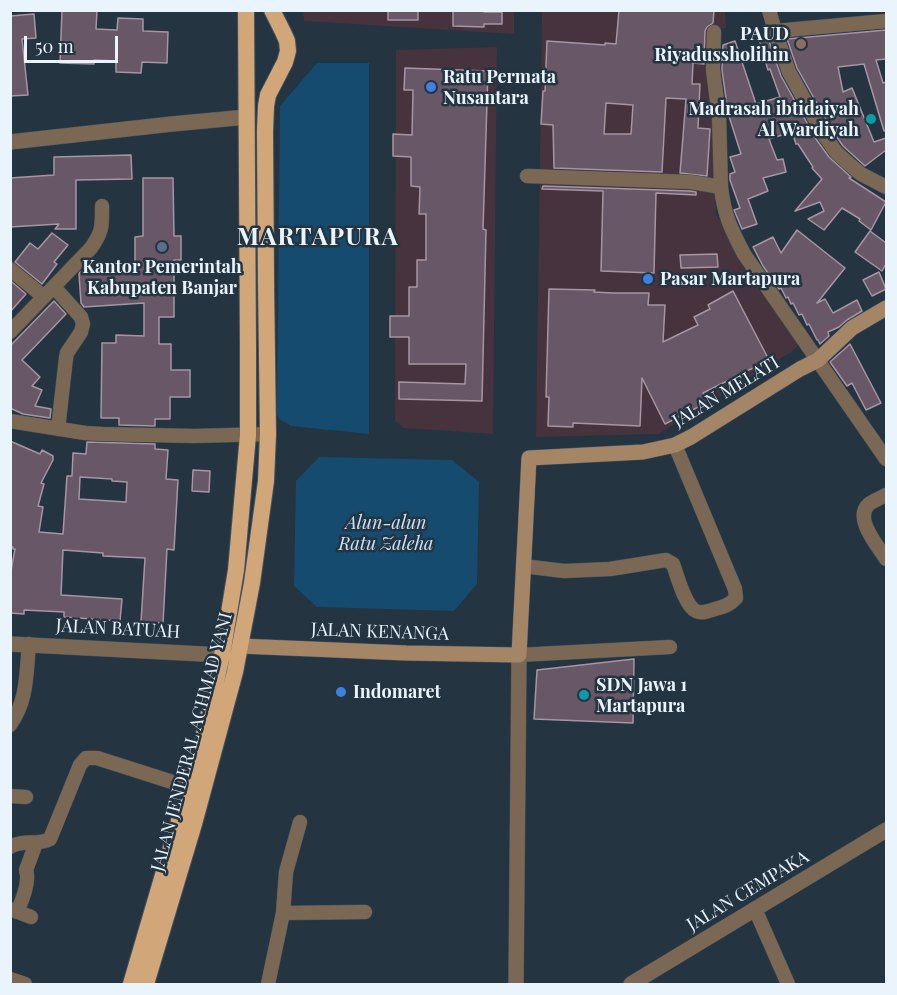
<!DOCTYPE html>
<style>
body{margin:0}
#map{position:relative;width:897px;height:995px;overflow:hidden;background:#243441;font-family:"Playfair Display",serif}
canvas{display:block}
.frame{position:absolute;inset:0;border:12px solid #eaf4fd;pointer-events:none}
.scale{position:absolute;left:24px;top:36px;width:94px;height:27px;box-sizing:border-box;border:3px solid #eaf4fd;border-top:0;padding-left:8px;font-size:18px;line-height:21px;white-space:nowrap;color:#eaf4fd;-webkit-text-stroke:4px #243441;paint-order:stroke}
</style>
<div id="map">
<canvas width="897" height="995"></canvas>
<div class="frame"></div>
<div class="scale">50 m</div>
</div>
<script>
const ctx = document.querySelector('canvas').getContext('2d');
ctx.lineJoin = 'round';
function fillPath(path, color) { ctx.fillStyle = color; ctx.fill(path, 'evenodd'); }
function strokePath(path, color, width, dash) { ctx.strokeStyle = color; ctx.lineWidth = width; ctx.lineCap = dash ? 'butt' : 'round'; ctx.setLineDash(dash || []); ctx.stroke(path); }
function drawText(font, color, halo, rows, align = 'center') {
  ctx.font = font + ' "Playfair Display",serif'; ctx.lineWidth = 5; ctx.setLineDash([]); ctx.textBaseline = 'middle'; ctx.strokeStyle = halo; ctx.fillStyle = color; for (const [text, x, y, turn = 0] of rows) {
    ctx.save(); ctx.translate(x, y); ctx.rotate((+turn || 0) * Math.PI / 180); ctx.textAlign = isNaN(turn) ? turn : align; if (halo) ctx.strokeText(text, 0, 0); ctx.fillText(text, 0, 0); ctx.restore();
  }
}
const commercial = new Path2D(`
 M303 11H514V34L304 21Z
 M542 11H725L726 28 711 30 716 214 801 343 791 352 659 434 536 437Z
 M497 47 493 434 404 428 395 421 396 50Z`);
const green = new Path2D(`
 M317 63H369V434L291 426 279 419 277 414 280 106Z
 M319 457 452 460 479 482 477 584 454 611 317 607 294 586 296 481Z`);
const building = new Path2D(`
 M62 10H97L96 29 117 30 118 18 143 19V31L168 32 167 63 142 62 141 73 116 72V61L94 60V64L60 63Z
 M388 10H418V20H388Z
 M453 10H484V12H502V24H484V27L453 26Z
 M619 10H714L713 23 707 27 705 31 704 64 693 63 692 84H700L698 128 710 129 707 176 680 173 686 99 666 98 662 172 554 168 553 125 541 124 543 91H545L547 41 605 45V43L616 44ZM606 103 633 105 631 134H604Z
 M34 14 36 38 22 39 28 95 10 96V16Z
 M886 30V59L876 60 883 83 886 82V130L884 131 864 64 838 67 843 92 852 88 874 142 886 138V150L865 166 843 146 832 130 797 68 787 39Z
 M768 38 781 76 816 139 829 157 851 177 849 178 886 202 871 230 859 221 860 219 842 208 824 230 808 219 824 211 820 202 795 211 822 179 812 168 813 167 798 144H796L792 132 769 139 777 160 783 159 786 172 763 178 768 191 748 199 757 224 742 229 734 210 740 208 730 180V174L735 172 730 157 741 154 728 113 722 70 723 45 735 41 756 104 780 97 770 69 768 70 759 40Z
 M405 68 488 71 483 229 486 230 482 401 399 399V382L465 384 466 364H409V337H390V316H409V287H417V260H426V214H419L420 187 411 186V157L393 156V134L412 135 413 90H404Z
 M131 155 132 179 76 180V229H55L59 224 10 227V178L54 175V157Z
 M143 178H173L174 236H181V260H174V317H159V344H171V370H190V397H170V419H155V426L119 425V418H101L102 343H116V335L144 336V303L84 307 81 303 79 274 80 272 135 268V237L143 236Z
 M543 186 690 191 696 192V195L656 193 654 273 601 271 603 191 542 189Z
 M797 230 845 268 817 303 825 299 833 313 857 300 862 311 847 320 839 327 828 332 829 336 820 344 818 340H817L809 324 807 325 802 314 799 315 793 303 791 304 788 297 786 298 781 288 779 289 763 266 753 247 773 237 781 253Z
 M870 231 886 243V264L882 271 855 252Z
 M52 233 68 245 54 262 57 264 42 284 15 262 30 243 38 249Z
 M717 254 718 267 681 268 680 255Z
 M879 272 886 289 872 296 863 280Z
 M12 282 26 294 10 312V283Z
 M549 289 595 290 594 292 613 293H649L648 305H665L663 342 698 325 694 317 710 309 708 305 733 291 769 360 703 393 708 402 665 424 642 378 640 426 573 423V427L548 426 549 397H546Z
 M54 301 66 314 22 360 40 377 32 386 42 390 35 406 51 409 50 418 23 414 10 408V346Z
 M850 344 881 403 866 410 852 383 847 386 830 362Z
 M10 441 40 454 42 450 53 456V460L41 483 44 484 38 506 43 507 39 532 63 534 67 476H72L73 453 86 454 87 442 155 444V449L168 450 166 479 178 480 174 550 167 549 163 623 141 622 145 558 103 556V553L63 550 61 595 122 599 120 621 64 617V612L24 610V614L10 613V576L15 549H13V547H10ZM80 477 112 479V481L127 482 126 502 79 499Z
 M193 470 210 471 209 492 192 491Z
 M634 659 633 723 534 719 537 670Z`);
const minor = new Path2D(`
 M769 10 775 31 789 72 824 135 836 152 849 164 861 174 886 187
 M775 31 886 21
 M714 32 713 70 719 116 721 187
 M527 176 691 182 721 187C724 215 731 229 744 254L886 459
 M10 269 44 297
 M54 287 81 317 83 324 81 332 67 353 66 358 58 429
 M10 332 91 248C103 231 102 226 102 206
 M10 421 85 433 102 434 194 436 268 434
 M886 495C881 498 874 500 869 504 853 518 878 546 886 559
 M523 566 564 571 610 569 666 560 673 564C677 575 685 606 696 611 702 614 709 611 715 609 723 607 730 605 736 598L735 589 675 445
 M519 655 670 647
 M10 725C28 700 26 673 29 644
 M10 796 26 797
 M300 822 286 872 283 913 365 912
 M10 847C22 839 38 846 50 839L80 765 86 758H97L188 787
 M10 909 31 917
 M755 909 788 984
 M17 912C22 901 30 881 26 870L36 843
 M10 979 25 984
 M268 984 283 913`);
const tertiary = new Path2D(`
 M10 142 172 124 247 117
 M10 644 222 655
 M516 984 519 655
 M631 984 886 830`);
const secondary = new Path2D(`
 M240 646 406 653 519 655 529 458 643 452 675 445 691 437 800 369 818 360 852 328 886 308`);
const trunk = new Path2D(`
 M131 984 202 742 222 655 236 570 248 435V347L246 10
 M146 984 194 824 235 672 252 583 266 481 268 434 266 281 265 131 266 106 268 95 285 62 288 51 287 41 283 32 272 10`);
const markers = [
 [801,44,6,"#8d6e63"],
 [431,87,6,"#3f7fe0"],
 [871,119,6,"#0f9aa8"],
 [162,247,6,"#5c6f8a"],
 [648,279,6,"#3f7fe0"],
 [341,692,6,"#3f7fe0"],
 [584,695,6,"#0f9aa8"]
];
const poiNames = [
 ["PAUD",789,34,"right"],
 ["Riyadussholihin",789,55,"right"],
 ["Ratu Permata",443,77],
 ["Nusantara",443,98],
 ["Madrasah ibtidaiyah",859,109,"right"],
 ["Al Wardiyah",859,130,"right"],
 ["Kantor Pemerintah",162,267,"center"],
 ["Kabupaten Banjar",162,288,"center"],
 ["Pasar Martapura",660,279],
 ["SDN Jawa 1",596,685],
 ["Martapura",596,706],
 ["Indomaret",353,692]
];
const streetNames = [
 ["JALAN MELATI",726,392,-31],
 ["JALAN BATUAH",118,629,3],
 ["JALAN KENANGA",380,632,2],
 ["JALAN JENDERAL ACHMAD YANI",192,742,-75],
 ["JALAN CEMPAKA",748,891,-31]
];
const parkNames = [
 ["Alun-alun",386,523],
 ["Ratu Zaleha",386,544]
];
const districtNames = [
 ["MARTAPURA",318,238]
];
fillPath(commercial, '#46333d');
fillPath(green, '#154b6f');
fillPath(building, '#685766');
strokePath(building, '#a795a4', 1.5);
strokePath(minor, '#44535f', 15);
strokePath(tertiary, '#44535f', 16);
strokePath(secondary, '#44535f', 16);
strokePath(trunk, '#44535f', 18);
strokePath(minor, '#7b6854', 14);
strokePath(tertiary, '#7b6854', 15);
strokePath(secondary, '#a48565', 15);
strokePath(trunk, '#d1a678', 16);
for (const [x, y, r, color] of markers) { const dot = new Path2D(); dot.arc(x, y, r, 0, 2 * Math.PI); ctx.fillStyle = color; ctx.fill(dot); strokePath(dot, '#243441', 2); }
drawText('bold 18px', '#eaf4fd', '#243441', poiNames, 'left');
drawText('18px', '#eaf4fd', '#243441', streetNames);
drawText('italic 18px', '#c6e4fd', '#243441', parkNames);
ctx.letterSpacing = '1.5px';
drawText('bold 24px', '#eaf4fd', '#243441', districtNames);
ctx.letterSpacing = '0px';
</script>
